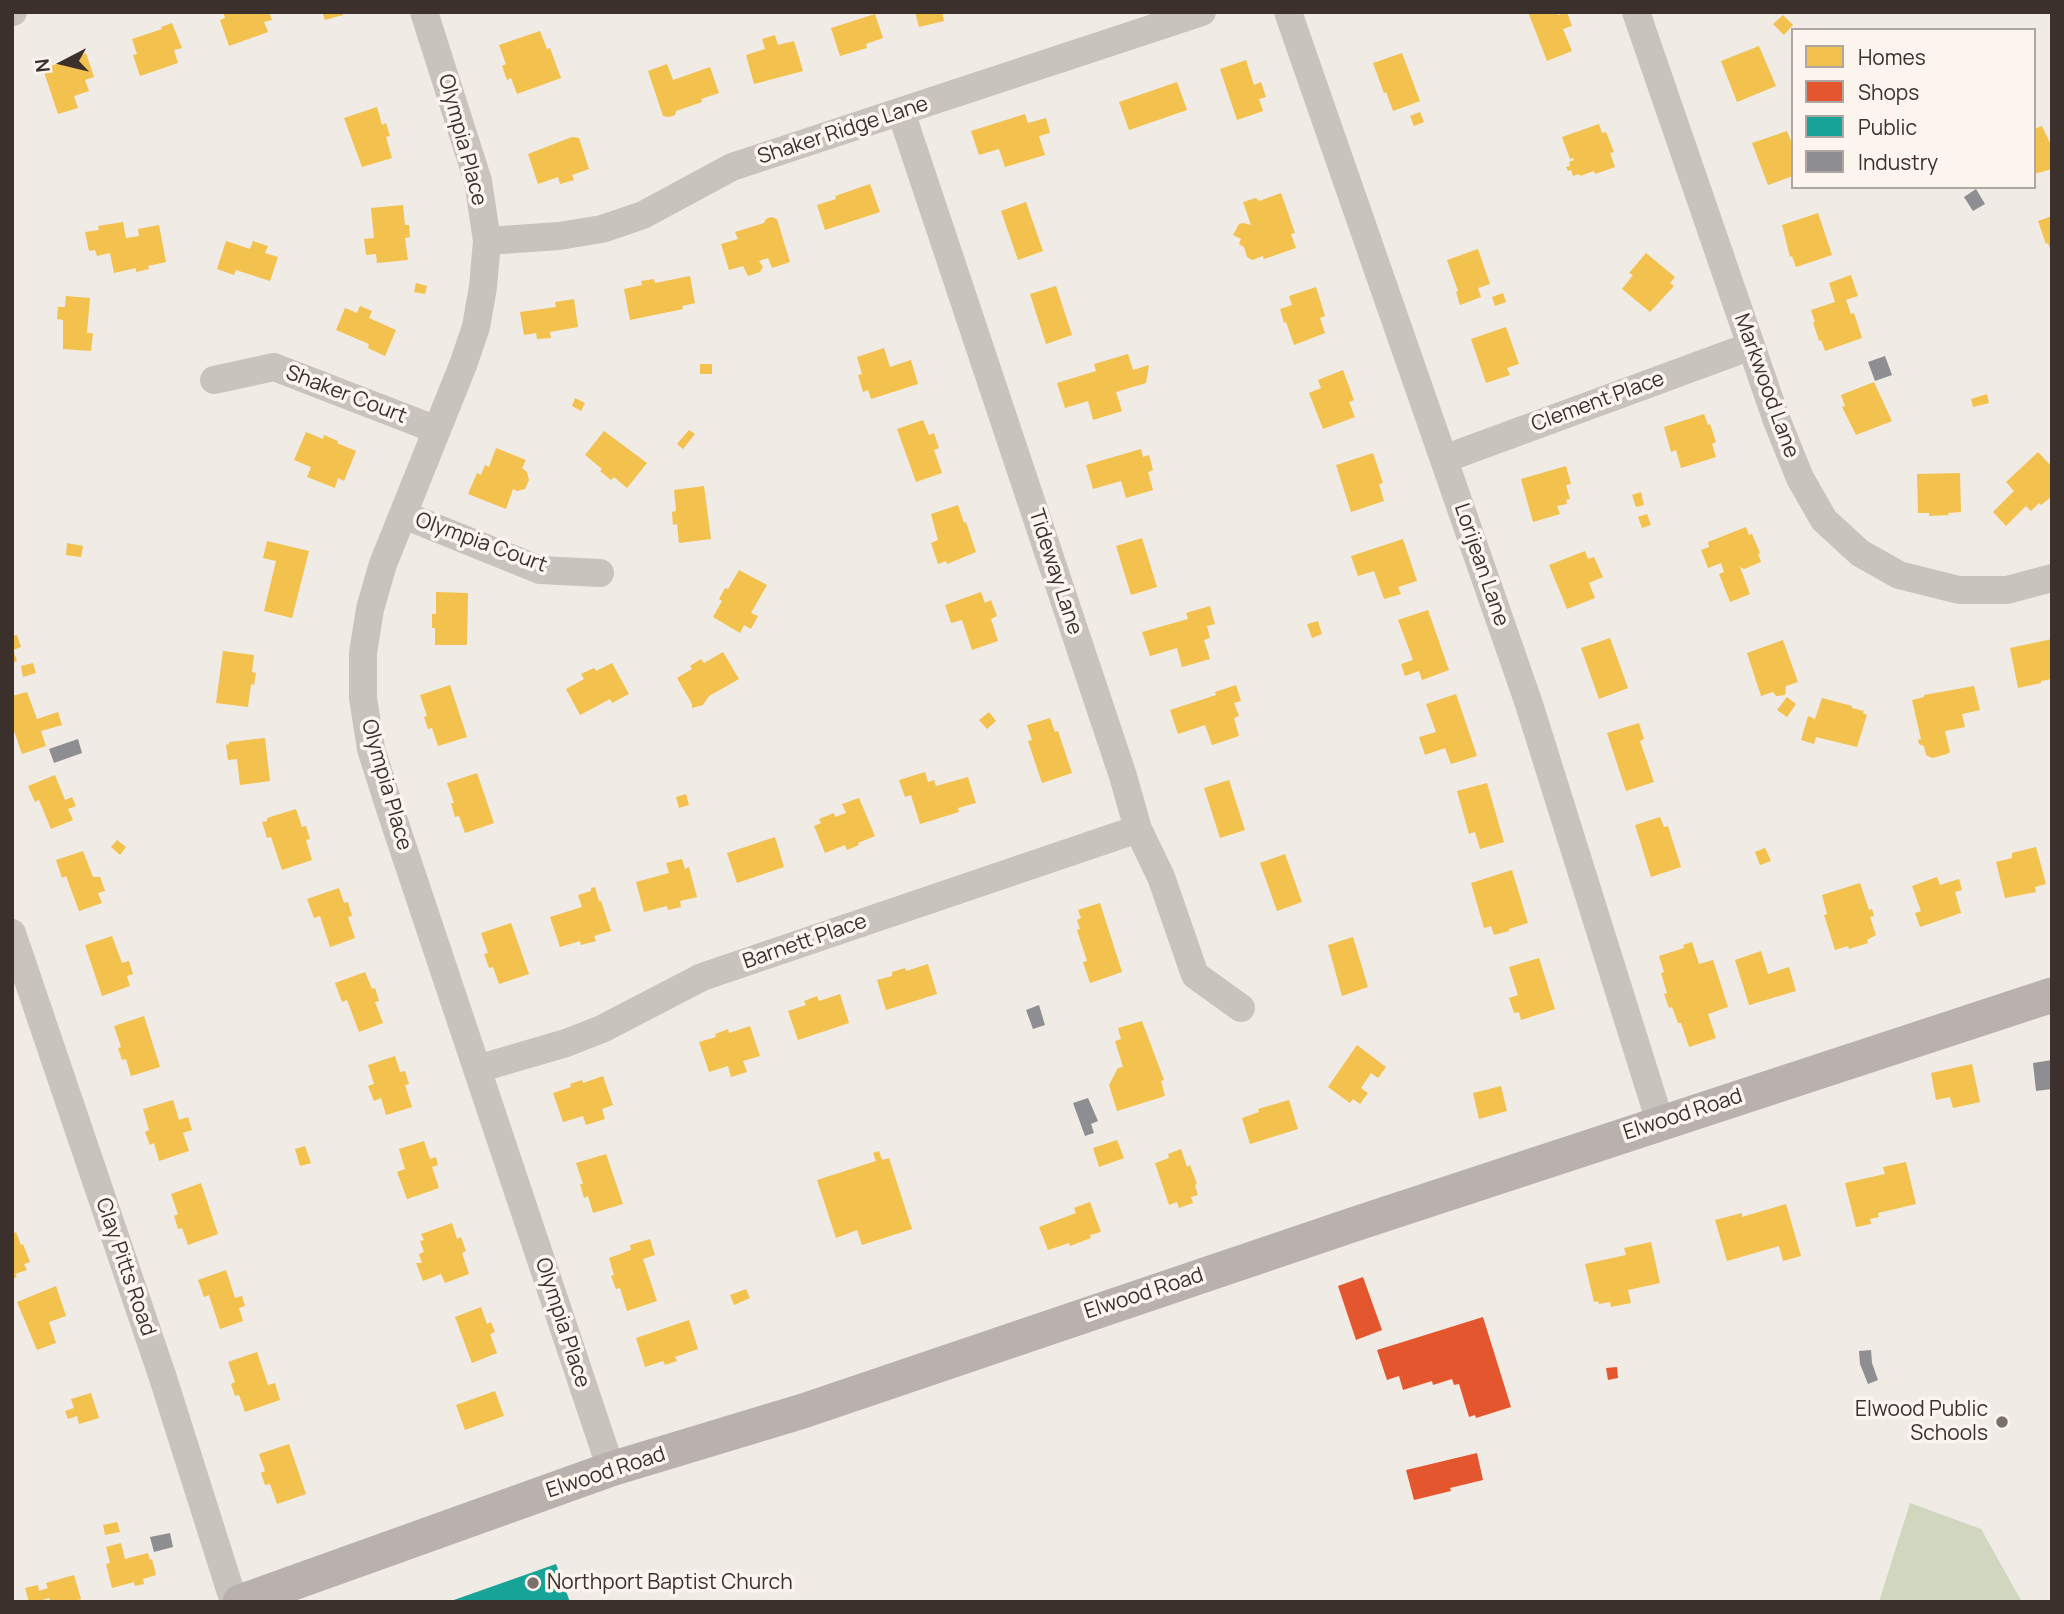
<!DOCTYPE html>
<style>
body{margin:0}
#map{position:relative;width:2064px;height:1614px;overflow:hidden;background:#f0ebe5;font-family:Manrope,sans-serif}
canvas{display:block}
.frame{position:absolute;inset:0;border:14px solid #3b302b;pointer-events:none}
.legend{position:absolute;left:1791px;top:28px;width:245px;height:161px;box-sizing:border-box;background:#fbf5ee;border:2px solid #aea6a0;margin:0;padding:9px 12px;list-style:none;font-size:21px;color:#3b302b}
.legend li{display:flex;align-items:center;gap:14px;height:35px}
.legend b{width:35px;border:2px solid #aea6a0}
.north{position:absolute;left:28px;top:28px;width:70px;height:70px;-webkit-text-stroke:5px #fbf5ee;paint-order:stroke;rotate:263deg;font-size:19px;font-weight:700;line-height:28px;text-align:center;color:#3b302b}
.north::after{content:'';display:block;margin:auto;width:24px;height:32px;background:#3b302b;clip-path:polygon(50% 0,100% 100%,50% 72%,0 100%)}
</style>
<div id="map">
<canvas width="2064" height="1614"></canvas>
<div class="frame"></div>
<ul class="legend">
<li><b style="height:19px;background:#f2c14e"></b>Homes</li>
<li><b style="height:19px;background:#e4572e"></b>Shops</li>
<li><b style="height:19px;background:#17a398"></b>Public</li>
<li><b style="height:19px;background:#8d8d92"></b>Industry</li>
</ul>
<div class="north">N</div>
</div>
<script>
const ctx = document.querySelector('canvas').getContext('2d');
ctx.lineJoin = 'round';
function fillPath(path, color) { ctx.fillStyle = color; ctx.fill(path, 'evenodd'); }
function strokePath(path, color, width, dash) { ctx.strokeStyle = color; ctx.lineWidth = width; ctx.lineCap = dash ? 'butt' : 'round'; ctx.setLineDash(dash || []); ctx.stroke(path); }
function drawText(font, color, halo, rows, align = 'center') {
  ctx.font = font + ' Manrope,sans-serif'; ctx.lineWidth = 7; ctx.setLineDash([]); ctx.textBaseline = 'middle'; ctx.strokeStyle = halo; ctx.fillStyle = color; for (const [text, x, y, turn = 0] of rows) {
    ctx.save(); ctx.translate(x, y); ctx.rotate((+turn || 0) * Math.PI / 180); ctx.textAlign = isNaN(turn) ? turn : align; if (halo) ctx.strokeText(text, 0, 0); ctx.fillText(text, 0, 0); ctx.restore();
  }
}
const green = new Path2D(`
 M1910 1503 1981 1529 2022 1602H1879Z`);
const homes = new Path2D(`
 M223 12H269L272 20 264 22 268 32 229 46 220 20 225 18Z
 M322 12H342L343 15 325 20Z
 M915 12H942L944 21 919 27Z
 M1528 12H1557L1558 15 1567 12 1572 26 1563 29 1572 51 1547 61Z
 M875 14 883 38 866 44 867 48 840 56 831 28Z
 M1783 15 1793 25 1784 35 1773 24Z
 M172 23 182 48 174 50 178 63 140 76 133 55 137 54 132 39 162 29 161 27Z
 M540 31 547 49 550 48 561 78 517 94 511 78 507 80 502 66 506 64 499 45Z
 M775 35 778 45 794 41 803 71 754 84 746 55 765 49 762 39Z
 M1759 46 1776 86 1737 102 1721 61Z
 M86 53 94 77 85 80 89 91 74 96 78 108 58 114 43 69Z
 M1402 53 1420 101 1393 111 1386 92 1384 93 1373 63Z
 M1246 60 1254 85 1261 82 1266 97 1259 99 1263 111 1237 120 1220 69Z
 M667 64 673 80 710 67 719 93 701 99 702 102 676 111 675 115 669 117 663 116 648 71Z
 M1177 82 1187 110 1129 130 1119 102Z
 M377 107 382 125 386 123 390 136 386 137 392 158 362 167 344 118Z
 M1420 112 1424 122 1414 126 1410 116Z
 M1025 114 1028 123 1046 118 1050 133 1039 136 1045 155 1005 167 999 149 979 155 971 131Z
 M1599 124 1602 133 1606 132 1614 152 1610 153 1615 167 1595 174 1594 171 1580 176 1579 174 1573 176 1571 170 1568 171 1566 167 1570 166 1569 162 1574 160 1573 158 1570 159 1562 137Z
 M2042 126 2052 147V169L2034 174V129Z
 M1787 131 1793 146V176L1768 185 1752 143Z
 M572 137 579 138 589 169 572 175 574 180 560 184 558 177 538 184 528 154Z
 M870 184 880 212 825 230 817 205 836 199 835 196Z
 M1281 193 1295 233 1291 234 1296 248 1264 259 1263 256 1252 260 1247 257 1244 247 1239 244 1241 239 1233 235 1239 224 1243 223 1251 225 1243 202 1256 198 1259 201Z
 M1026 202 1043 251 1018 260 1001 211Z
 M403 205 405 225H409L410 237 405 238 408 260 377 263 376 254 366 255 364 239 374 238 371 208Z
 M1818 213 1832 255 1796 267 1792 256 1790 257 1782 225Z
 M2052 216V251L2051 252 2048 243 2046 244 2038 221Z
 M771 217 777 219 790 262 772 268 768 258 759 261 763 267 760 272 748 276 743 266 729 270 721 244 738 239 735 232 764 223 766 219Z
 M123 222 126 238 139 236 138 229 159 225 166 262 148 266 149 269 136 272V268L114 273 110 253 97 256 95 250 89 251 85 232 99 230 98 226Z
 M226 241 250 249 253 241 268 246 265 253 278 257 270 281 236 270 234 275 217 269Z
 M1478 249 1490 284 1478 288 1481 297 1460 305 1456 292 1458 291 1447 260Z
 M1646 253 1675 277 1670 283 1674 286 1650 312 1622 289 1633 275 1629 273Z
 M1851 275 1858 296 1846 300 1851 314 1854 313 1862 338 1825 351 1821 340 1819 341 1813 322H1815L1811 310 1835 302 1829 283Z
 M690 276 695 303 682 306 683 309 630 320 624 289 642 285 641 281 654 279 655 283Z
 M416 283 427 286 425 294 414 292Z
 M1056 286 1072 335 1046 344 1030 294Z
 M1316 287 1325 316 1320 318 1325 333 1294 345 1286 322 1284 323 1280 309 1292 305 1289 296Z
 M1503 293 1506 302 1495 306 1492 297Z
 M66 296 90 298 87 333H93L91 351 63 349V320L57 319 58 307H65Z
 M574 299 578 327 550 332 551 338 537 339 536 333 524 335 520 312 556 307 555 302Z
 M360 306 372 311 369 318 396 330 385 356 368 348 369 344 336 330 345 308 357 313Z
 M1506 327 1519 364 1507 368 1510 375 1486 383 1471 339Z
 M884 348 890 367 911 360 918 384 871 399 868 390 863 392 858 375 862 374 857 357Z
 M1128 354 1133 370 1149 365 1146 383 1116 392 1122 411 1093 420 1088 401 1065 408 1057 383 1096 371 1094 364Z
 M700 364H712V374H700Z
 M1343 370 1354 400 1349 402 1355 417 1323 429 1309 393 1321 388 1318 380Z
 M1874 382 1892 421 1856 435 1842 407 1845 406 1841 395Z
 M1987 394 1989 403 1973 407 1971 399Z
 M575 398 585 403 581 411 572 406Z
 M1704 414 1708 425 1710 424 1716 442 1712 444 1716 457 1681 468 1676 450 1671 452 1664 427Z
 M923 420 929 435 934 433 939 448 934 450 942 473 916 482 897 429Z
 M689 430 695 434 683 449 677 444Z
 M604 431 647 463 627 488 614 477 611 480 600 471 602 469 585 455Z
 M306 432 323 439 324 435 338 441 337 443 356 451 344 481 338 478 335 488 307 477 311 467 294 460Z
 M496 448 526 460 522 468 527 472 529 480 525 489 517 491 513 489 506 509 468 494 477 473 481 475 485 465 489 467Z
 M1141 449 1143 457 1149 455 1153 470 1148 472 1153 490 1126 498 1121 481 1093 489 1086 465Z
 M2038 452 2052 467V496L2041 505 2039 503 2031 511 2026 506 2006 526 1993 512 2014 491 2006 482Z
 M1373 453 1383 483 1379 484 1384 501 1351 512 1336 465Z
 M1566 466 1571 484 1566 485 1570 499 1566 500 1567 504 1557 506 1560 514 1533 522 1521 479Z
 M1960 473 1961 512 1948 513 1949 515 1929 516V513H1918L1917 474Z
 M704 486 711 539 679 543 677 524 673 525 672 512 676 511 674 490Z
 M1641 492 1644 505 1636 507 1632 495Z
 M958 505 964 523 966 522 976 552 947 564 946 561 938 564 931 543 938 540 931 514Z
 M1647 514 1651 525 1642 528 1638 517Z
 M1746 527 1749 535 1752 534 1760 553 1758 554 1761 562 1744 569 1740 567 1750 594 1730 602 1719 574 1724 572 1721 563 1708 568 1701 550 1709 547 1708 542Z
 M1142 538 1157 587 1131 595 1116 546Z
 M1403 539 1417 581 1398 587 1401 594 1384 599 1374 571 1358 576 1351 556Z
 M267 541 309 551 292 618 264 611 276 561 263 558Z
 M67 543 83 546 81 557 66 555Z
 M1585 551 1588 559 1594 557 1603 577 1589 583 1595 598 1567 609 1549 565Z
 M739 570 767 585 751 613 758 616 751 629 744 625 740 633 713 617 722 601 719 599 725 588 728 589Z
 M436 592 468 593 467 645H435V628H432V614H436Z
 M981 592 985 603 991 600 997 616 991 619 998 641 972 650 962 620 951 623 945 605Z
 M1210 606 1215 624 1207 626 1210 638 1204 640 1210 659 1182 667 1177 648 1150 656 1142 632 1188 619 1186 613Z
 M1428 610 1449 670 1422 680 1419 671 1405 676 1401 664 1413 660 1398 620Z
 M1318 621 1322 634 1312 638 1307 624Z
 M17 635 21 647 13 650 17 661 12 663V636Z
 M1610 638 1628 688 1599 699 1581 648Z
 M2052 639V679L2041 681V683L2018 688 2010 648Z
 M1783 640 1798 682 1786 686 1785 695 1776 696 1773 692 1761 696 1747 653Z
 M223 651 254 655 252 672 256 673 254 685 251 684 248 707 216 703Z
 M723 652 739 679 709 696 703 705 692 708V704L677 678 692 669 690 666 701 659 704 663Z
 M33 663 36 673 23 677 21 666Z
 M612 663 629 694 612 703 610 699 580 715 566 689 584 679 581 674 594 668 596 671Z
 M450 685 467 737 438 746 432 728 428 729 424 717 427 716 420 695Z
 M1236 685 1241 701 1234 703 1239 716 1234 718 1239 736 1212 745 1205 725 1178 734 1170 710 1216 695 1215 692Z
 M1974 686 1980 710 1962 714 1965 727 1945 731 1950 752 1947 754 1932 758 1926 755 1924 746 1919 744 1918 740 1921 739 1912 700 1924 697V695Z
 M27 692 37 719 58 712 62 725 41 731 46 746 22 754 12 725V696Z
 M1456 694 1477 756 1451 764 1445 748 1425 755 1419 737 1436 732 1426 704Z
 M1787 697 1796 704 1787 717 1777 710Z
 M1822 698 1852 706V708L1864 711 1863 713 1867 715 1857 747 1816 737 1814 744 1801 740 1808 716 1815 719Z
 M989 712 996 721 987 729 979 720Z
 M1050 718 1055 732 1058 731 1072 773 1042 783 1028 741 1032 740 1027 725Z
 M1639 723 1644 739 1640 741 1654 782 1626 791 1607 733Z
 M265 738 270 781 240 785 237 759 228 760 226 745 229 744V742Z
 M925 772 928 782 934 780 936 786 968 777 976 803 958 808 959 812 920 824 911 795 905 797 899 780Z
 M477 773 494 823 465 833 459 816 455 817 451 803H454L447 783Z
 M55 775 65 800 72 797 76 806 68 809 73 820 51 829 39 800 35 802 28 786Z
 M1229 780 1245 830 1220 838 1204 788Z
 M1487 783 1504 842 1480 849 1475 832 1469 834 1457 791Z
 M686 794 689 805 679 808 676 797Z
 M859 798 875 836 858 843 859 845 847 850 845 845 825 853 814 826 821 823 819 819 834 813 835 817 846 813 842 804Z
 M296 809 302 827 306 826 310 839 306 840 312 860 282 870 271 837 267 838 262 822 267 821V818Z
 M1660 817 1664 827 1668 826 1681 867 1651 877 1635 825Z
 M775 837 784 867 737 883 727 853Z
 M117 840 126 847 120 855 111 847Z
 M2036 847 2046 884 2035 887 2036 892 2005 898 1996 862 2012 858V853Z
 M1765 848 1771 861 1760 865 1755 852Z
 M83 851 93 877H100L105 891 98 893 102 903 79 911 66 876 62 878 56 860Z
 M1285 854 1302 902 1277 911 1260 863Z
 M682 859 685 869 689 867 697 897 680 901 681 907 668 910 667 906 644 912 636 882 669 873 666 863Z
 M1512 870 1528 923 1509 929V931L1494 935 1491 926 1484 928 1471 883Z
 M1937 877 1940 885 1959 879 1962 890 1955 892 1961 913 1920 927 1915 913 1921 911 1912 886Z
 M1860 883 1869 910 1872 909 1874 916 1870 917 1876 935 1867 940 1868 943 1849 949 1848 946 1835 950 1824 915 1827 914 1822 895Z
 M595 887 599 901H601L611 931 594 936 596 941 581 945 580 941 560 947 550 917 582 907 578 895 591 891V888Z
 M339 888 344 903 348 902 352 916 348 917 355 938 330 947 320 916 314 918 307 899Z
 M1100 903 1122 972 1090 983 1083 962 1087 961 1077 930 1080 929 1077 920 1081 918 1078 910Z
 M511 923 529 974 499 984 493 967 489 968 484 954 488 953 481 933Z
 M112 936 122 963 129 961 133 974 127 976 130 986 102 996 85 945Z
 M1353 937 1368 987 1342 996 1328 945Z
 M1692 942 1699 964 1713 960 1728 1007 1708 1014 1716 1038 1689 1047 1681 1023H1678L1672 1007 1669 1008 1664 994 1667 993 1661 973 1664 972 1659 956 1684 948 1683 945Z
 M1761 951 1768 974 1789 967 1796 991 1749 1005 1735 960Z
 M1539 958 1555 1009 1521 1020 1519 1012 1514 1013 1509 998 1518 995 1509 967Z
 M928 964 937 994 886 1010 877 980 892 976V972L905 968 906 971Z
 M365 972 372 989 375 988 379 1001 375 1002 383 1023 359 1032 347 1000 342 1002 335 983Z
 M840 994 849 1023 798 1040 788 1011 806 1005 804 1001 817 996 819 1001Z
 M144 1016 160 1067 131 1076 126 1059 122 1060 118 1048 121 1047 114 1026Z
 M1142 1021 1164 1080 1161 1081 1165 1096 1117 1111 1109 1085 1118 1068 1123 1067 1115 1041 1121 1039 1118 1028Z
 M750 1026 760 1056 743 1061 747 1072 731 1077 728 1066 709 1072 699 1042 716 1037 715 1034 728 1029 729 1033Z
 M1357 1045 1386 1067 1378 1078 1371 1073 1361 1088 1368 1093 1360 1104 1353 1099 1350 1103 1328 1087Z
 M395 1056 400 1072 405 1071 409 1084 405 1085 412 1107 386 1115 381 1098 374 1101 368 1086 374 1084 368 1065Z
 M1972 1064 1980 1102 1953 1108 1950 1097 1936 1100 1931 1073Z
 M603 1076 613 1105 602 1109 605 1119 586 1125 583 1116 563 1122 553 1093 571 1087 570 1084 582 1080 583 1083Z
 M1501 1086 1507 1111 1479 1119 1473 1093Z
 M173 1100 179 1120 188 1117 192 1130 183 1133 189 1151 159 1161 154 1143 150 1145 145 1132 149 1130 143 1109Z
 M1289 1100 1298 1129 1250 1144 1242 1118 1259 1112 1258 1109Z
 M1117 1140 1124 1158 1099 1167 1093 1148Z
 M424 1141 430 1159 436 1157 438 1165 432 1167 439 1188 407 1199 397 1172 405 1169 399 1149Z
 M305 1146 311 1163 300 1166 295 1149Z
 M1181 1149 1187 1167 1190 1165 1197 1184 1195 1185 1198 1195 1191 1197 1193 1203 1179 1208 1177 1202 1169 1205 1155 1163 1169 1158 1168 1154Z
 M879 1151 882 1160 889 1158 912 1229 862 1245 857 1230 836 1238 817 1180 876 1161 873 1153Z
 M606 1154 623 1204 593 1213 588 1196 584 1198 580 1184H583L576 1163Z
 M1906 1162 1916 1204 1878 1213 1879 1217 1870 1219 1871 1224 1856 1227 1845 1183 1885 1174 1883 1167Z
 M201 1183 218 1234 188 1245 182 1228 178 1229 174 1216 178 1214 171 1194Z
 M1090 1202 1101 1232 1090 1235 1091 1238 1070 1246 1069 1243 1048 1250 1039 1227 1076 1213 1074 1208Z
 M1786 1204 1801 1256 1783 1261 1779 1246 1727 1261 1715 1220 1742 1213V1217Z
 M452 1223 457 1239 461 1237 466 1251 462 1253 469 1274 445 1283 441 1274 423 1281 416 1263H422L419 1254 424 1252 420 1241 424 1240 421 1234Z
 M16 1232 21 1245 23 1244 30 1262 24 1264 27 1270 15 1274 17 1277 12 1278V1234Z
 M650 1239 655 1255 643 1259 657 1301 627 1311 620 1288 616 1289 611 1276 614 1275 609 1258 631 1250 630 1245Z
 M1651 1242 1660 1283 1628 1290 1631 1303 1611 1307 1610 1302 1599 1304 1598 1301 1594 1302 1585 1264 1626 1255 1624 1248Z
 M226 1270 235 1298 242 1296 245 1306 239 1308 243 1321 220 1329 209 1295 204 1297 198 1280Z
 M56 1286 66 1316 49 1322 56 1343 37 1350 17 1302Z
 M746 1289 750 1298 734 1305 730 1295Z
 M481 1307 487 1324 491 1322 495 1332 490 1334 497 1353 472 1363 455 1317Z
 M689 1320 698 1349 675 1357 677 1361 665 1365 663 1361 645 1367 636 1338Z
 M257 1352 268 1385 275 1383 280 1400 245 1412 239 1395 235 1396 231 1384 235 1382 228 1362Z
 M495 1391 504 1416 465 1430 456 1405Z
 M91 1393 99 1418 79 1424 77 1416 68 1419 65 1411 74 1408 71 1399Z
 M289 1444 306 1494 277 1504 270 1484 265 1485 261 1473 265 1471 259 1454Z
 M117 1522 120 1532 105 1535 103 1525Z
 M121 1543 125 1559 148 1553 150 1560 152 1559 156 1575 143 1579 144 1584 135 1586 134 1582 112 1588 106 1564 110 1563 106 1547Z
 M74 1575 81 1599 70 1602H51L49 1598 42 1600 43 1602H29L25 1588 38 1585 39 1591 48 1588 46 1583Z`);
const shops = new Path2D(`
 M1363 1277 1382 1330 1356 1340 1338 1286Z
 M1483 1317 1511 1407 1476 1418 1475 1415 1469 1417 1459 1384 1454 1385 1452 1379 1433 1385 1432 1381 1403 1390 1399 1376 1387 1380 1377 1350Z
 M1617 1367 1618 1378 1608 1380 1606 1368Z
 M1477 1453 1483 1480 1450 1488 1451 1491 1414 1500 1406 1470Z`);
const public = new Path2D(`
 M556 1564 570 1602H451V1601Z`);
const industry = new Path2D(`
 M1976 189 1985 204 1973 211 1964 197Z
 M1885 356 1892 375 1875 381 1868 362Z
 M78 739 82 753 54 763 49 749Z
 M1039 1005 1045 1025 1033 1029 1026 1010Z
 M2052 1060V1089L2036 1091 2033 1063Z
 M1088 1098 1098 1121 1091 1124 1094 1133 1085 1136 1073 1103Z
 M1871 1350 1872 1363 1878 1380 1868 1384 1860 1364 1859 1351Z
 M170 1533 173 1547 154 1552 150 1537Z`);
const minor = new Path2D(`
 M12 12H13
 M424 12 478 181 487 241 483 287 476 327 463 365 383 564 370 609 363 653V698L371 749 392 815 611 1469
 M1288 12 1529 704 1660 1122
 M1636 12 1777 421 1800 478 1824 520 1860 553 1899 575 1959 590H2007L2052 578
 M901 112 1123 776 1138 829 1161 877 1195 975 1241 1008
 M487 241 559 236 602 229 643 215 732 167 1202 12
 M214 380 274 367 437 430
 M1444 459 1751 346
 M404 515 540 570 600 573
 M12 933 163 1378 234 1602
 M477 1069 566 1043 602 1029 702 977 1138 829`);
const major = new Path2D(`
 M240 1602 611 1469 803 1411 1358 1223 2052 995`);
const markers = [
 [2002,1422,7,"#7a716c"],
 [533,1583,7,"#7a716c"]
];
const streetNames = [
 ["Shaker Ridge Lane",843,131,-18],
 ["Olympia Place",462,140,75],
 ["Markwood Lane",1766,386,70],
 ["Shaker Court",346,395,21],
 ["Clement Place",1598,402,-20],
 ["Olympia Court",481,543,20],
 ["Lorijean Lane",1481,565,71],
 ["Tideway Lane",1055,572,72],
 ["Olympia Place",386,785,74],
 ["Barnett Place",805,942,-19],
 ["Elwood Road",1683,1115,-18],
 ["Clay Pitts Road",125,1267,71],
 ["Elwood Road",1144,1294,-18],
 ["Olympia Place",562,1323,72],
 ["Elwood Road",606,1473,-18]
];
const poiNames = [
 ["Elwood Public",1988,1410],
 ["Schools",1988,1434],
 ["Northport Baptist Church",547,1583,"left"]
];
fillPath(green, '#d1d6bf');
fillPath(homes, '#f2c14e');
fillPath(shops, '#e4572e');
fillPath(public, '#17a398');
fillPath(industry, '#8d8d92');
strokePath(minor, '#c9c3be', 28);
strokePath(major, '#b8b1ad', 35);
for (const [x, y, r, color] of markers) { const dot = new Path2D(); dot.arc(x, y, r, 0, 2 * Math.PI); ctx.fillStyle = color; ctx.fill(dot); strokePath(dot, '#fbf5ee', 2.5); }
drawText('21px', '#3b302b', '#fbf5ee', streetNames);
drawText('21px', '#3b302b', '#fbf5ee', poiNames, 'right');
</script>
